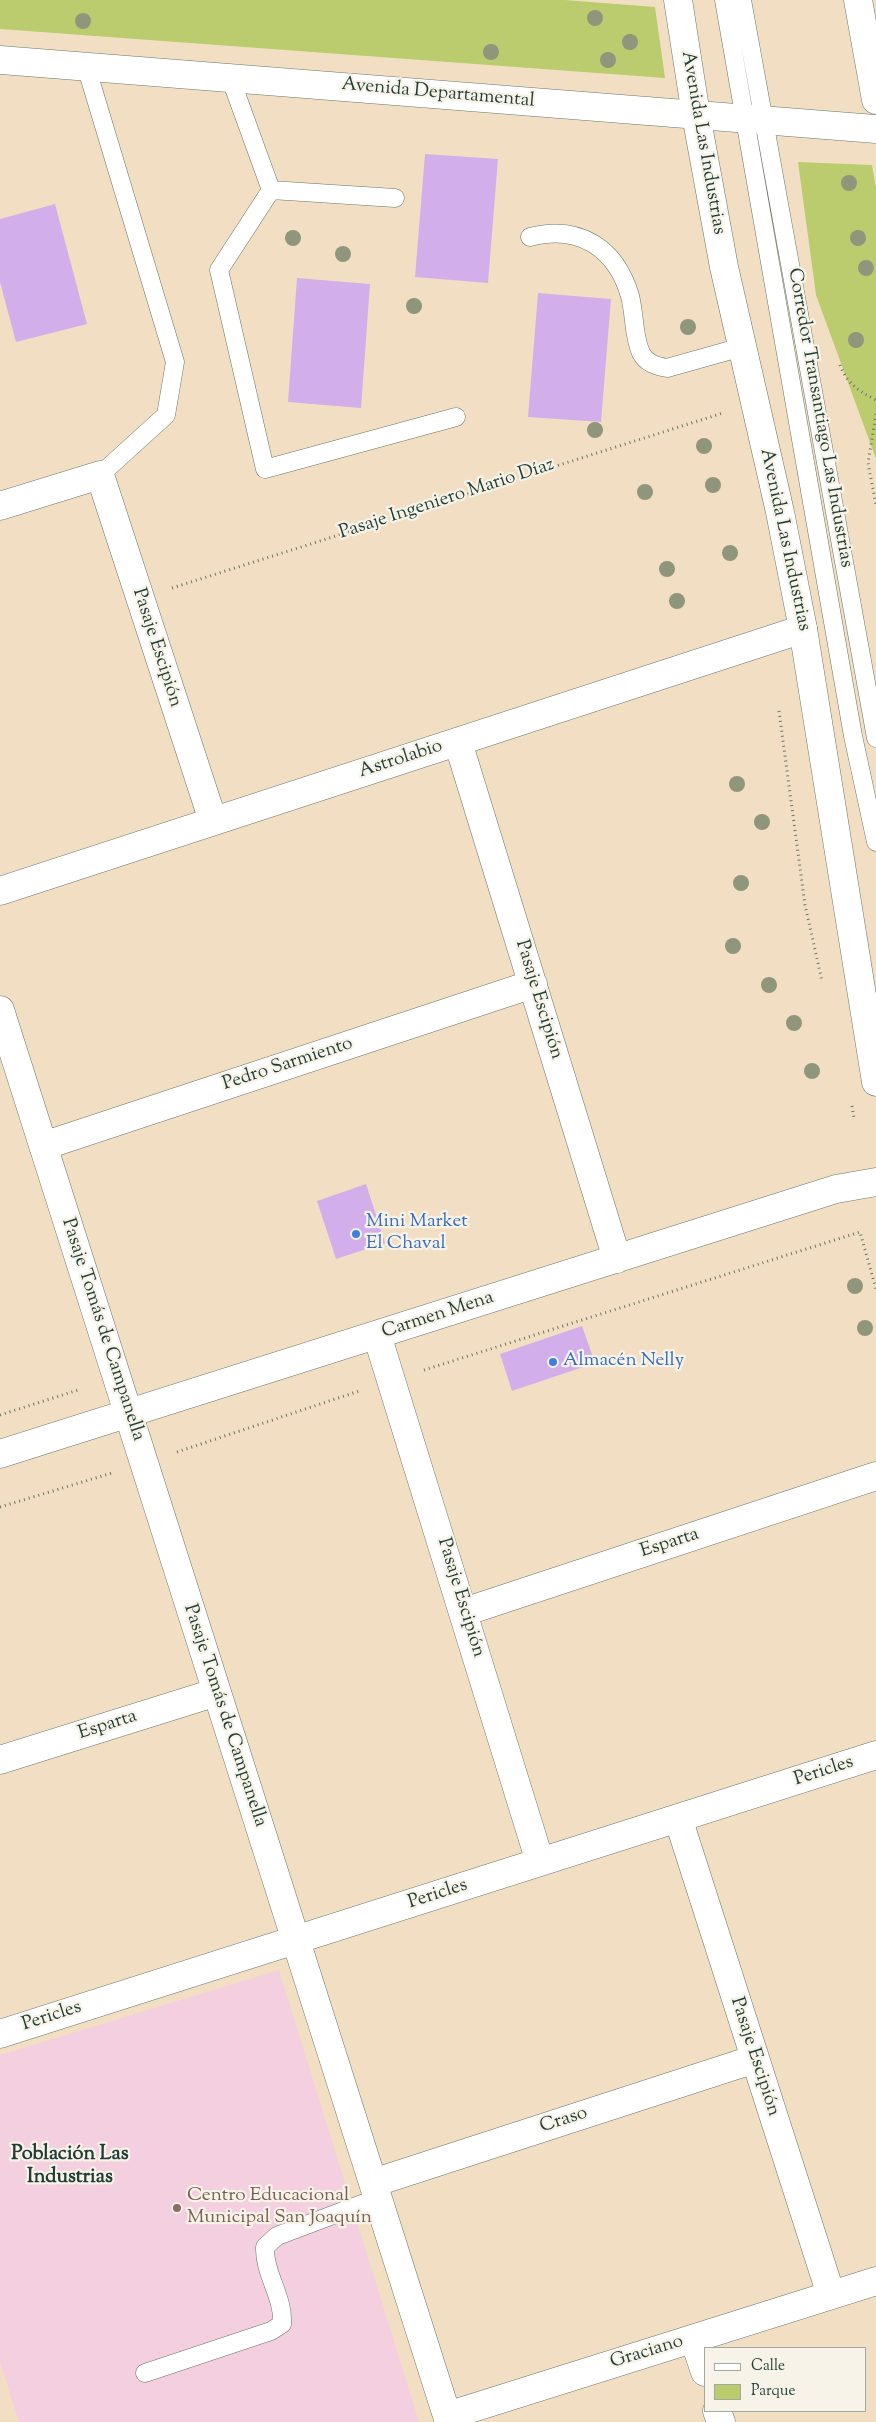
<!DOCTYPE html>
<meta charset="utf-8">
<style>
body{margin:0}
#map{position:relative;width:876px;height:2422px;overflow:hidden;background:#f2dfc3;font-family:"Sorts Mill Goudy",serif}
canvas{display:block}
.legend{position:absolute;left:704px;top:2347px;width:162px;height:65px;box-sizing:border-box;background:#f7f3e8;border:1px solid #a1aaa0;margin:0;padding:6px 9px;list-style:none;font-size:15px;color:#1f3d34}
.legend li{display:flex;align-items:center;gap:10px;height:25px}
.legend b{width:25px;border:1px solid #a1aaa0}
</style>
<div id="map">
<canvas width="876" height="2422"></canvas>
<ul class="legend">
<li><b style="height:6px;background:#fff"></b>Calle</li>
<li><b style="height:14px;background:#bbcc6f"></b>Parque</li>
</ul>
</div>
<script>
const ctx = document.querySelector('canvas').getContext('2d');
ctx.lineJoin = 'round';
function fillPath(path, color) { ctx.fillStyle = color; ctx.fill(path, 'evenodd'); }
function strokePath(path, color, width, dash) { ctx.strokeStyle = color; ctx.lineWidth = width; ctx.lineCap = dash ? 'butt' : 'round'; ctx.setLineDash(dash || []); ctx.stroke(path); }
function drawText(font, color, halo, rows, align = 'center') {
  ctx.font = font + ' "Sorts Mill Goudy",serif'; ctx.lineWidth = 4.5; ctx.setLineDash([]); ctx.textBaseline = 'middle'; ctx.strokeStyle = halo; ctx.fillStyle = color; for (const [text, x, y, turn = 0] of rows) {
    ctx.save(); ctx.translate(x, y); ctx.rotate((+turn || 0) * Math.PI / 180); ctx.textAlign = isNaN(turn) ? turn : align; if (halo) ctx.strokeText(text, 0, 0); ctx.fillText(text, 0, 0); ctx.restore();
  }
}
const built = new Path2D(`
 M279 1970 419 2422H19L0 2362V2055Z`);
const green = new Path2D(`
 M0 0H565L655 7 665 78 0 29Z
 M798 162 872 165 876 188V459L816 295Z`);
const building = new Path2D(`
 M425 154 498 159 488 283 415 277Z
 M55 204 87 324 16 342 0 282V219Z
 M297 278 370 284 361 408 288 402Z
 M538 293 611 299 601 422 528 417Z
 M366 1184 385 1243 336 1259 317 1201Z
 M582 1326 595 1363 512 1391 500 1354Z`);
const path = new Path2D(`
 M840 365C847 384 859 391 876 400
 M876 414 868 463 876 505
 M172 588 723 413
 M779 711 805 905 822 981
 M852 1106 854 1118
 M424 1370 860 1232 876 1289
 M0 1415 78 1390
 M177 1452 359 1391
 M0 1507 112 1473`);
const lane = new Path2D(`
 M724 0 853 736 876 842
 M742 0 876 738
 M86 66 175 362 166 415 100 475
 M230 77 271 190 395 198
 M271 190 219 270 265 469 456 417
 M530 237C579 224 616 248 630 296 635 315 633 335 641 353 646 363 656 366 667 368L742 347
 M145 2373 271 2331 282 2324C284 2297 264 2274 265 2247L277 2236 378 2198`);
const street = new Path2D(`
 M0 506 100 475 213 821
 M458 742 617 1259
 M0 891 803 629
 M0 1010 449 2422
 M43 1146 533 984
 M377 1335 540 1862
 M0 1454 836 1189 876 1182
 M464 1612 876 1476
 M0 1760 217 1692
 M678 1818 831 2295
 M0 2034 876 1755
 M373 2183 755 2059
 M694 2339 705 2372
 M717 2411 721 2422
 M447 2416 876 2281`);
const secondary = new Path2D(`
 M678 0 696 115 724 267 780 512 803 629 876 1082
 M858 0 876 100`);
const primary = new Path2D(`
 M0 60 876 129`);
const trees = [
 [595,18],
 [83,21],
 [630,42],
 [491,52],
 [608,60],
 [849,183],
 [293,238],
 [858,238],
 [343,254],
 [866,268],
 [414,306],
 [688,327],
 [856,340],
 [595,430],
 [704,446],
 [713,485],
 [645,492],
 [730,553],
 [667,569],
 [677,601],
 [737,784],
 [762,822],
 [741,883],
 [733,946],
 [769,985],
 [794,1023],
 [812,1071],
 [855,1286],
 [865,1328]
];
const markers = [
 [356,1234,5,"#3f7fe0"],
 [553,1362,5,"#3f7fe0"],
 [177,2208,5,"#8d6e63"]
];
const streetNames = [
 ["Avenida Departamental",438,94,5],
 ["Avenida Las Industrias",702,143,80],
 ["Corredor Transantiago Las Industrias",819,418,80],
 ["Pasaje Ingeniero Mario Díaz",447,500,-18],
 ["Avenida Las Industrias",784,540,78],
 ["Pasaje Escipión",156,648,72],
 ["Astrolabio",401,760,-18],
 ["Pasaje Escipión",538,1000,73],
 ["Pedro Sarmiento",288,1065,-18],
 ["Carmen Mena",438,1316,-18],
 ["Pasaje Tomás de Campanella",102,1330,72],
 ["Esparta",670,1544,-18],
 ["Pasaje Escipión",460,1598,73],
 ["Pasaje Tomás de Campanella",224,1716,72],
 ["Esparta",108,1726,-18],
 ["Pericles",824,1772,-18],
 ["Pericles",438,1895,-18],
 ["Pericles",52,2017,-18],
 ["Pasaje Escipión",754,2057,72],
 ["Craso",564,2121,-18],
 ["Graciano",647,2353,-17]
];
const shopNames = [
 ["Mini Market",366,1223],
 ["El Chaval",366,1245],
 ["Almacén Nelly",563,1362]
];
const educationNames = [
 ["Centro Educacional",187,2197],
 ["Municipal San Joaquín",187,2219]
];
const neighbourhoodNames = [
 ["Población Las",70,2156],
 ["Industrias",70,2179]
];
fillPath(built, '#f3cfdf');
fillPath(green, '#bbcc6f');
fillPath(building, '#d2afea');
strokePath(lane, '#697666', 19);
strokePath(street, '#697666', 29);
strokePath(secondary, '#697666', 29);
strokePath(primary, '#697666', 29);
strokePath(path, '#697666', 3, [1, 4]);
strokePath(lane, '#fff', 18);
strokePath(street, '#fff', 28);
strokePath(secondary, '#fff', 28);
strokePath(primary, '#fff', 28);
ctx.fillStyle = '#8f967b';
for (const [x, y] of trees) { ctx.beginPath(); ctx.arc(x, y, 8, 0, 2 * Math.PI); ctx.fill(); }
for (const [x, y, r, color] of markers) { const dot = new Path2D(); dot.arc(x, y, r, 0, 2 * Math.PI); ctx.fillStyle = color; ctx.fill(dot); strokePath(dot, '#f7f3e8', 2); }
drawText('19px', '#1f3d34', '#f7f3e8', streetNames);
drawText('19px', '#366cbe', '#f7f3e8', shopNames, 'left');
drawText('19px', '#785e54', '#f7f3e8', educationNames, 'left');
drawText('bold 20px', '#1f3d34', '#f7f3e8', neighbourhoodNames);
</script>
